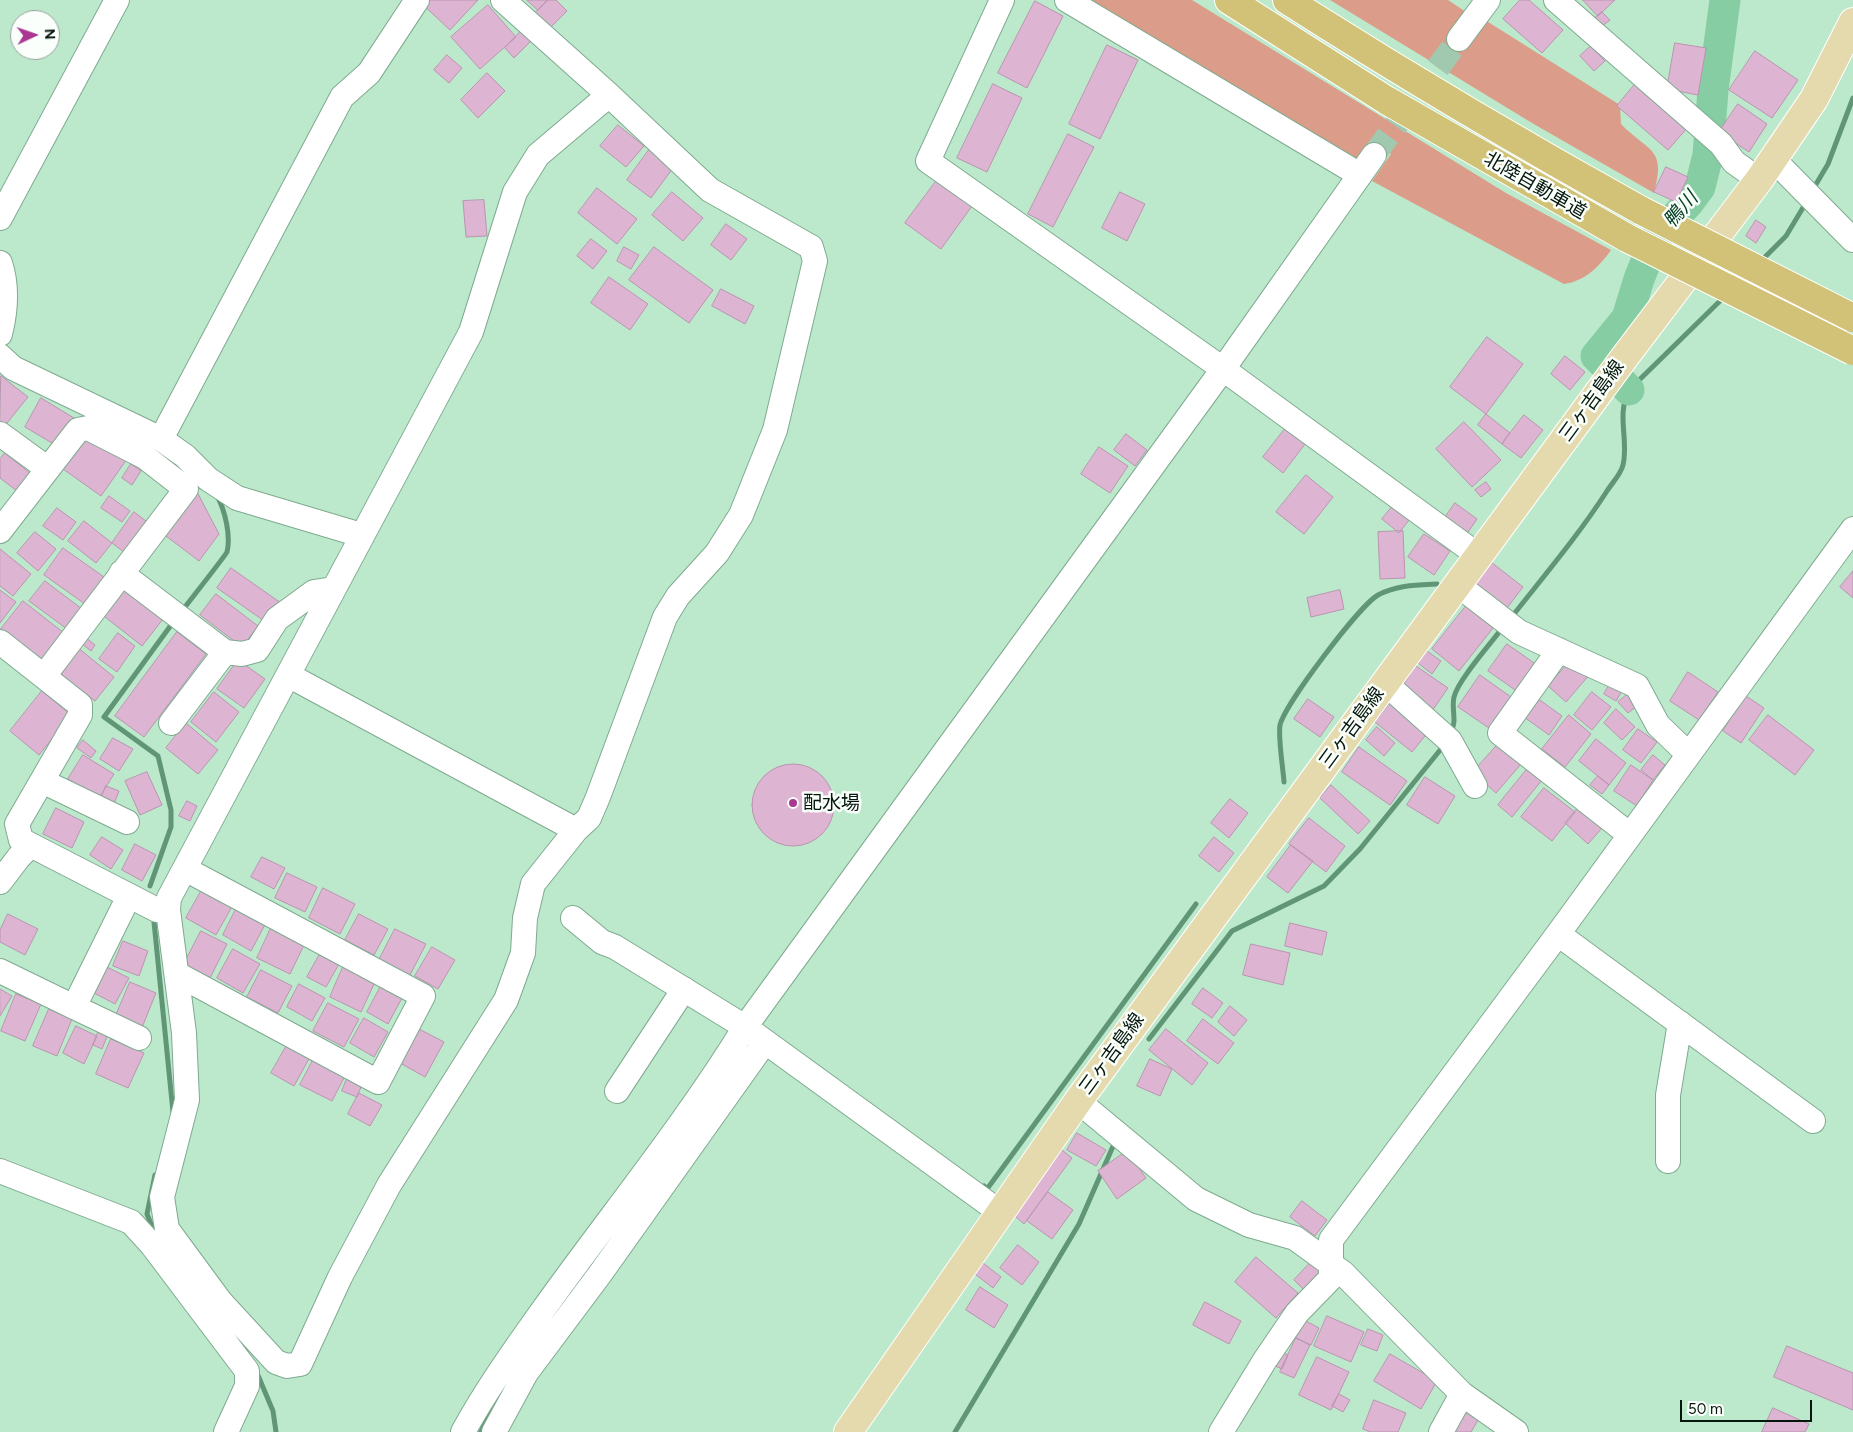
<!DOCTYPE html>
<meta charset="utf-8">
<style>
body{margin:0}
#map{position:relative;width:1853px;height:1432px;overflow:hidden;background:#bce9cc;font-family:Figtree,sans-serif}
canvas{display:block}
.north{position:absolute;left:10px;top:10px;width:50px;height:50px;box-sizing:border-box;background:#fafffc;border:1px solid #98a29c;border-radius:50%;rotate:87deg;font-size:14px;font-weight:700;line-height:20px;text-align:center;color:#05160c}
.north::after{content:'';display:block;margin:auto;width:18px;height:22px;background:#aa3892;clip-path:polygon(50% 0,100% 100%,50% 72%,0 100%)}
.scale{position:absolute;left:1680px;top:1400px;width:132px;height:22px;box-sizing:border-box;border:2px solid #05160c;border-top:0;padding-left:6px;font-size:15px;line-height:18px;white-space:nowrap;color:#05160c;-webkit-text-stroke:4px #fafffc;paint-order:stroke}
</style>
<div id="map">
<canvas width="1853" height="1432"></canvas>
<div class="north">N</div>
<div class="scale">50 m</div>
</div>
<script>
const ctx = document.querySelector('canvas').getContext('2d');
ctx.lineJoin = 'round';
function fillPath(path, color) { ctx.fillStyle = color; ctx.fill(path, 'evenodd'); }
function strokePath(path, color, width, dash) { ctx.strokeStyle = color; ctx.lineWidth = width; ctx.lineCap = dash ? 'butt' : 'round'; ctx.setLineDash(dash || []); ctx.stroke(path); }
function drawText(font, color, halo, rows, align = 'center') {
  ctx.font = font + ' Figtree,"Noto Sans JP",sans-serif'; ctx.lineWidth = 5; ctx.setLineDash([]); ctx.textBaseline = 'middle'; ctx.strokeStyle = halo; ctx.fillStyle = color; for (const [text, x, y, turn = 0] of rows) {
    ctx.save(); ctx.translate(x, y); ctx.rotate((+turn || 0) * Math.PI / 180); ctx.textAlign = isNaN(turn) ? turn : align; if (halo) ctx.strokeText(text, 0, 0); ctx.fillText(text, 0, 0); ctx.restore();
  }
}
const green = new Path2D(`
 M1089 0H1192L1506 193 1611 250C1599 267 1585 281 1564 284L1372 181 1391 154 1376 143 1355 169 1198 64Z
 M1330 0H1448L1466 12 1485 20 1620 105 1621 124C1648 152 1667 147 1654 193L1532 123Z`);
const stream = new Path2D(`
 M1812 191 1828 164 1853 98
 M1761 261 1786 236 1807 201
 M182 611C188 603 225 556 227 552 231 536 225 510 217 496
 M1510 619C1543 577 1578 536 1607 491 1612 483 1621 474 1623 465 1629 440 1616 415 1629 390L1724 297
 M1450 734C1458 721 1451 710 1454 697 1458 680 1492 642 1503 627
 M1284 782C1283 768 1278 738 1280 725 1285 704 1359 606 1378 595 1397 585 1416 585 1437 584
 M150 886 171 827V810L158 756 104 717 174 621
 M154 922 173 1112
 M1149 1039 1232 931 1324 886 1360 849 1445 744
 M984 1186 987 1189 1196 904
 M155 1234 147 1214 155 1175
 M552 1317 620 1226
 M257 1373 273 1411 276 1432
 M481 1432 495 1400
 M955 1432 1079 1224 1114 1144`);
const river = new Path2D(`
 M1629 390 1596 356 1627 318 1639 279 1655 239 1689 202 1700 187 1708 155 1713 90 1725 0`);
const building = new Path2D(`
 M421 0H478L450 30 420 2Z
 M527 0H548L538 10Z
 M548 0H556L567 11 548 30 533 15Z
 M1520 0H1529L1563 30 1542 53 1503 19Z
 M1583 0H1615L1598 16Z
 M1035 1 1063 16 1027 88 998 73Z
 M488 5 516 37 480 69 451 37Z
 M1602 12 1610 20 1601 27 1594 19Z
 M521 31 531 41 514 58 505 48Z
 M1675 43 1706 48 1698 95 1667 89Z
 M1107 45 1138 60 1100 139 1069 124Z
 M1591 46 1605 61 1594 71 1580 56Z
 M1755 51 1798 80 1772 118 1729 90Z
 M447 55 462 68 449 83 434 70Z
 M487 73 505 91 478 118 461 100Z
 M1636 83 1688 127 1668 150 1617 106Z
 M993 84 1022 98 987 172 957 158Z
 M1738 104 1767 124 1749 152 1719 132Z
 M618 125 644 146 626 167 600 146Z
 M1068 134 1094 147 1053 227 1028 214Z
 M649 150 673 168 651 198 627 180Z
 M1666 167 1688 177 1676 202 1654 192Z
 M937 180 972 206 941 249 905 223Z
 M597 188 637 219 617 244 578 213Z
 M672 192 703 218 683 241 652 215Z
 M1120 192 1145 204 1127 241 1102 228Z
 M484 200 487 236 466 237 463 201Z
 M1756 220 1766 227 1756 243 1746 236Z
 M726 224 747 239 731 260 711 245Z
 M591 239 607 251 593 269 577 256Z
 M624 247 639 255 631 269 617 261Z
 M654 247 713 290 689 323 629 280Z
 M609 277 648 304 630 330 591 303Z
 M721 289 754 306 745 324 712 306Z
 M1487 337 1523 364 1486 414 1450 387Z
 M1565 356 1585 372 1570 390 1551 374Z
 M1 376 28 397 3 428 0 426Z
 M41 398 74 418 57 446 25 427Z
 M1486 414 1510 433 1502 444 1478 425Z
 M1524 415 1543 430 1521 458 1502 444Z
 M1464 422 1501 460 1472 487 1436 449Z
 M1285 429 1305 444 1283 473 1263 457Z
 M89 433 127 459 101 496 63 469Z
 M1126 434 1147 450 1135 466 1114 450Z
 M1099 447 1128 466 1110 493 1081 474Z
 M5 453 31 474 17 491 0 478V459Z
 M131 464 141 471 132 485 122 478Z
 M1306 475 1333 497 1304 534 1276 512Z
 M1486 482 1491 489 1481 497 1475 490Z
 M195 488 219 534 199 561 162 533Z
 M109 496 130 511 122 522 101 508Z
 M1455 503 1477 519 1466 535 1444 519Z
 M1392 507 1409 520 1399 533 1382 519Z
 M57 508 76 522 63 540 43 526Z
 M134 512 146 521 124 552 112 543Z
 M84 521 112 543 96 563 68 541Z
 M1403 531 1405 578 1380 579 1378 532Z
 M35 532 56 549 38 571 17 553Z
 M1424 534 1450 551 1434 575 1408 557Z
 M63 548 104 577 85 604 44 575Z
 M0 549 31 574 13 596 0 586Z
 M1491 562 1523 587 1507 608 1474 583Z
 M231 568 281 603 267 623 217 588Z
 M1853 571V598L1840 587Z
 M45 581 82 609 67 629 29 601Z
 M121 586 163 619 142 646 100 613Z
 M0 590 16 602 0 623Z
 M1340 590 1344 609 1311 617 1307 598Z
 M216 594 258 626 242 647 200 615Z
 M23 601 64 633 42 661 1 629Z
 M1466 606 1493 628 1459 671 1432 649Z
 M177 632 206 654 144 737 115 716Z
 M118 633 135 646 117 672 99 659Z
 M85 637 95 645 91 651 81 643Z
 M1507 644 1537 665 1518 692 1488 671Z
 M77 647 114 677 95 701 58 672Z
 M1427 651 1441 661 1432 674 1418 663Z
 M1573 658 1590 674 1566 702 1548 686Z
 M238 660 265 679 244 708 217 689Z
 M1416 666 1448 688 1432 711 1401 689Z
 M1688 672 1718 692 1699 720 1670 701Z
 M1480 675 1511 697 1489 728 1458 707Z
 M1610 684 1622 691 1616 701 1604 694Z
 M42 691 71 715 39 755 10 731Z
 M214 692 239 712 216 742 191 722Z
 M1592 692 1611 707 1592 730 1574 715Z
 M1629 693 1638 705 1628 713 1618 702Z
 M1746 696 1764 708 1741 743 1723 731Z
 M1537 698 1562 716 1549 735 1524 717Z
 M1308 699 1334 717 1320 737 1294 719Z
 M1392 701 1429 731 1412 752 1375 722Z
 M1616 709 1635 727 1622 740 1604 723Z
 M1569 715 1591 734 1565 767 1542 749Z
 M1768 715 1814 750 1795 775 1749 740Z
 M186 723 218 750 198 774 166 748Z
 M1377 727 1395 743 1384 756 1366 740Z
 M1638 729 1657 742 1641 763 1623 750Z
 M113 738 133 749 119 771 100 759Z
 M1596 739 1626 763 1609 785 1579 761Z
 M83 740 96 751 91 758 77 748Z
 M1499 743 1522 763 1496 793 1473 772Z
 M1359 747 1407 781 1390 805 1342 772Z
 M83 755 114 774 99 798 68 779Z
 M1653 755 1665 765 1653 780 1641 770Z
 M752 805a41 41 0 1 1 82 0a41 41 0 1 1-82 0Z
 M1631 765 1653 780 1637 806 1614 791Z
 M1528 768 1542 780 1512 817 1498 805Z
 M147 772 162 805 140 815 125 781Z
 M1598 776 1609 785 1602 794 1590 785Z
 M1425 777 1455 796 1438 824 1407 805Z
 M1331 785 1370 821 1358 834 1320 798Z
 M106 786 119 791 114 804 101 799Z
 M1544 788 1575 812 1552 841 1521 817Z
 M1230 799 1248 813 1229 838 1211 823Z
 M187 801 197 806 190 821 179 816Z
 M1579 807 1602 828 1588 844 1565 823Z
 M56 808 84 822 72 848 43 834Z
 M1309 818 1345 846 1326 872 1289 844Z
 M102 837 123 850 111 869 90 855Z
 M1214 837 1234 853 1219 872 1199 856Z
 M135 844 156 855 142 881 122 870Z
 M1291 845 1313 861 1288 893 1267 877Z
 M262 857 285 868 274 889 251 877Z
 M287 873 317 887 305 912 275 898Z
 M204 886 234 903 216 935 186 918Z
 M323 888 355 904 340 934 309 918Z
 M238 905 267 921 251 951 223 935Z
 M8 914 38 929 25 955 0 942V930Z
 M359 914 388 929 374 955 345 940Z
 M1290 923 1327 932 1322 955 1285 946Z
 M272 926 305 943 290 974 257 958Z
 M395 929 426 944 410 975 379 960Z
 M201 931 227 944 210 978 184 964Z
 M123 941 148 951 139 976 113 966Z
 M1251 944 1290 953 1283 985 1243 975Z
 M432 947 455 960 438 989 415 976Z
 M233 949 260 964 243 993 217 978Z
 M320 954 339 964 326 987 307 977Z
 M107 967 129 978 115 1004 94 993Z
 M343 967 375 982 361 1012 330 997Z
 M261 970 292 986 278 1013 247 997Z
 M130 982 156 993 141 1030 115 1018Z
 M299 984 325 998 312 1021 287 1007Z
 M381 986 402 998 388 1024 367 1012Z
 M1203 988 1223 1003 1212 1018 1192 1004Z
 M0 989 12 996 0 1016Z
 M16 994 41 1004 25 1041 1 1031Z
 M328 1003 359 1019 344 1047 313 1031Z
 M1230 1006 1247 1020 1234 1036 1218 1022Z
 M49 1009 72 1019 57 1056 33 1046Z
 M364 1018 388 1032 374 1057 350 1043Z
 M1203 1019 1234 1043 1218 1064 1187 1041Z
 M76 1026 97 1036 84 1064 63 1053Z
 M419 1029 444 1042 425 1077 400 1063Z
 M1166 1029 1208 1063 1192 1085 1149 1050Z
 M99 1030 108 1034 102 1049 93 1045Z
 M111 1039 144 1053 128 1088 96 1074Z
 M287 1045 310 1057 294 1086 271 1073Z
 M314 1058 346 1074 332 1101 300 1085Z
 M1150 1059 1172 1069 1160 1096 1137 1086Z
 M348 1076 363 1082 357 1097 342 1091Z
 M359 1093 382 1105 370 1126 348 1114Z
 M1077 1133 1106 1150 1096 1166 1067 1150Z
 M1062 1150 1072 1158 1024 1224 1015 1216Z
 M1127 1151 1146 1178 1117 1199 1098 1171Z
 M1048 1192 1073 1210 1052 1239 1027 1221Z
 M1302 1201 1327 1220 1315 1236 1290 1217Z
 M1018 1245 1039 1262 1022 1285 1000 1268Z
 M1256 1257 1298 1293 1276 1318 1235 1282Z
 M983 1263 1001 1277 993 1288 975 1274Z
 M1310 1263 1325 1276 1308 1294 1294 1280Z
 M980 1287 1008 1305 994 1328 966 1310Z
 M1205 1302 1241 1321 1229 1344 1193 1325Z
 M1327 1316 1364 1332 1351 1362 1314 1346Z
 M1304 1320 1319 1328 1311 1345 1296 1338Z
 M1368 1329 1383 1335 1377 1351 1361 1345Z
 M1296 1338 1310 1345 1294 1378 1280 1372Z
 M1787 1346 1853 1373V1410L1774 1377Z
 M1277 1350 1288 1355 1282 1369 1271 1364Z
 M1390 1354 1437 1381 1421 1409 1374 1381Z
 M1317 1357 1349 1372 1331 1410 1299 1395Z
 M1339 1394 1350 1400 1343 1412 1332 1406Z
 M1374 1400 1406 1413 1398 1432H1370L1363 1429Z
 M1469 1408 1481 1415 1471 1432H1454Z
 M1773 1408 1809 1424 1805 1432H1762Z`);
const minorTunnel = new Path2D(`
 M1374 155 1459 39`);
const minor = new Path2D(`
 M1002 0 928 161 1223 369 1479 556
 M1067 0 1360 175
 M1556 0 1721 144 1734 162 1759 180
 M1459 39 1488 0
 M1773 159 1853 240
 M0 218 117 0
 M0 263C8 287 6 310 0 334
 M0 356 13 368 161 439 185 456 208 479 237 498 361 535
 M0 434 48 469
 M161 439 342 97 369 73 417 0
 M0 531 78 430 88 428 145 457 186 489 44 676
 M121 573 225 652 242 654 257 650 277 619 314 592 333 589
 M1458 585 1519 632 1637 686 1658 725 1688 754
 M0 642 80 705V715L17 824 21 840 157 910H168
 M1559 650 1500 733 1630 835
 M288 675 576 830 589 818 598 797 665 617 678 596 717 553 741 515 775 430 815 261 811 247 710 190 609 95 503 0
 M1385 683 1450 741 1475 786
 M171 723 225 652
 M42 781 127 822
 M576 830 533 884 525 918 523 953 506 1000 389 1185 340 1277 300 1364 287 1366 276 1362 220 1301 167 1229 162 1197 187 1100 184 1033 168 910 169 898 471 332 515 192 538 155 609 95
 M0 882 19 857 31 845
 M129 896 74 1007 139 1038
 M573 918 602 942 615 947 745 1027 1001 1213
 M1558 934 1813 1121
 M0 971 74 1007
 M177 974 378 1082 423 996 185 869
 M617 1091 684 989
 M1078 1101 1196 1199 1249 1225 1295 1238 1343 1273 1462 1394 1516 1432
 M1668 1161V1095L1680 1023
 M0 1171 131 1222 152 1245 247 1371V1386L226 1432
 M463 1432C485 1392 511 1355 538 1317 606 1221 683 1128 745 1027L1223 369 1374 155
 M494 1432 526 1373 600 1274 765 1042
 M1221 1432 1265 1360 1297 1313 1331 1278V1240L1558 934 1853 529
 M1441 1432 1462 1394`);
const major = new Path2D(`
 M848 1432 1078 1101 1624 358 1759 180 1814 99 1853 22`);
const highway = new Path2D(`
 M1229 0 1386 100 1627 238
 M1287 0C1403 74 1521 144 1642 211`);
const highwayBridge = new Path2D(`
 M1642 211 1853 318
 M1627 238 1853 351`);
const markers = [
 [793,803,5,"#aa3892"]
];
const streetNames = [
 ["北陸自動車道",1535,186,30],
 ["三ヶ吉島線",1592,401,-54],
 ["三ヶ吉島線",1352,728,-54],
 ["三ヶ吉島線",1112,1054,-54]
];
const poiNames = [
 ["配水場",803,803]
];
const waterNames = [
 ["鴨川",1681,210,-49]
];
fillPath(green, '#db9d8a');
strokePath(stream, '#609676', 5);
strokePath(river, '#87cda3', 31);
fillPath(building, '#ddb4d1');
strokePath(building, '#bb93b0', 1);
strokePath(minorTunnel, '#a1c9af', 24, [24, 12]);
strokePath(minor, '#7faa8f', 26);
strokePath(major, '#fff', 30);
strokePath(highway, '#fff', 30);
strokePath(minor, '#fff', 24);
strokePath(major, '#e4daae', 28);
strokePath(highway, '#d2c278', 28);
strokePath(highwayBridge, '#fff', 30, []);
strokePath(highwayBridge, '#d2c278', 28);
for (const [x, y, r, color] of markers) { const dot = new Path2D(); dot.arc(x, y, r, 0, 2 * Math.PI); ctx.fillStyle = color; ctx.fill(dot); strokePath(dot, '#fafffc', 2); }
drawText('19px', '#05160c', '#fafffc', streetNames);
drawText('19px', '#05160c', '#fafffc', poiNames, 'left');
drawText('italic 20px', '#084126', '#fafffc', waterNames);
</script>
